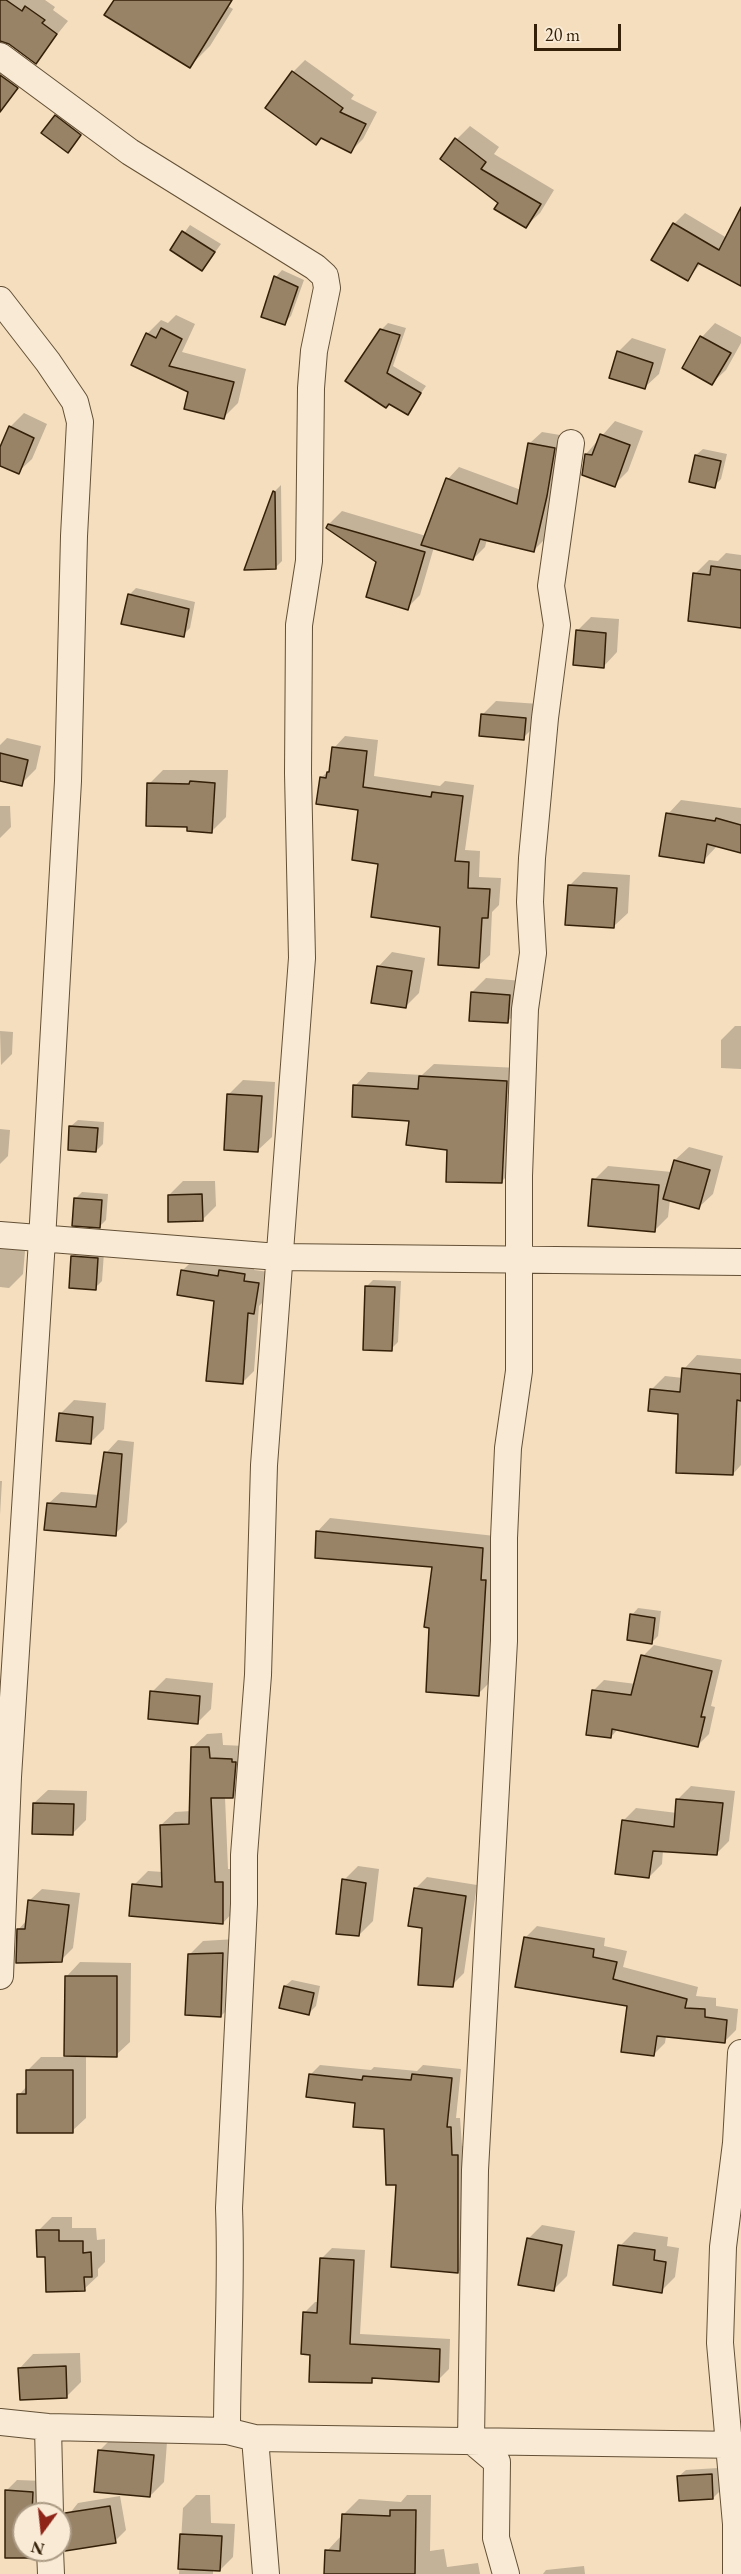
<!DOCTYPE html>
<style>
body{margin:0}
#map{position:relative;width:741px;height:2574px;overflow:hidden;background:#f4debe;font-family:"EB Garamond",serif}
canvas{display:block}
.north{position:absolute;left:12px;top:2502px;width:60px;height:60px;box-sizing:border-box;background:#f8ead5;border:2px solid #aa9983;border-radius:50%;rotate:195deg;font-size:16px;font-weight:700;line-height:24px;text-align:center;color:#342008}
.north::after{content:'';display:block;margin:auto;width:21px;height:27px;background:#8f2418;clip-path:polygon(50% 0,100% 100%,50% 72%,0 100%)}
.scale{position:absolute;left:534px;top:24px;width:87px;height:27px;box-sizing:border-box;border:3px solid #342008;border-top:0;padding-left:8px;font-size:18px;line-height:21px;white-space:nowrap;color:#342008;-webkit-text-stroke:4px #f8ead5;paint-order:stroke}
</style>
<div id="map">
<canvas width="741" height="2574"></canvas>
<div class="north">N</div>
<div class="scale">20 m</div>
</div>
<script>
const ctx = document.querySelector('canvas').getContext('2d');
ctx.lineJoin = 'round';
function fillPath(path, color) { ctx.fillStyle = color; ctx.fill(path, 'evenodd'); }
function strokePath(path, color, width, dash) { ctx.strokeStyle = color; ctx.lineWidth = width; ctx.lineCap = dash ? 'butt' : 'round'; ctx.setLineDash(dash || []); ctx.stroke(path); }
const shadow = new Path2D(`
 M0 0H45L55 7 53 10 68 21 35 62 0 34Z
 M115 0H218L233 9 210 46 190 66Z
 M305 60 354 95 351 99 377 112 363 139 351 151 293 72Z
 M0 62 23 80 16 91 0 97Z
 M70 103 94 120 68 151 56 116Z
 M470 126 499 147 494 154 554 190 540 213 526 226 500 202 457 139Z
 M685 213 727 238 741 215V285L701 263 688 279 674 224Z
 M190 225 221 244 202 270 172 250Z
 M282 270 304 280 291 316 284 323 263 316 276 277Z
 M176 315 195 324 182 352 246 369 238 403 224 417 190 391 133 364 147 334 161 320 168 323Z
 M388 323 406 328 393 366 426 386 407 413 390 402 381 330Z
 M715 323 741 337V343L726 370 712 383 702 337Z
 M632 338 666 349 659 374 645 387 618 352Z
 M24 413 47 424 32 459 18 472 0 465V451L10 427Z
 M615 421 643 431 628 471 614 485 586 454Z
 M542 432 566 436 545 539 533 551 487 539 485 547 473 559 434 547 420 595 407 608 378 561 329 524 342 511 426 536 448 479 459 467 521 490 530 443Z
 M703 449 727 454 721 479 714 486 690 480 696 455Z
 M281 485 282 561 275 568 274 492Z
 M726 553 741 555V626L695 574 709 560 718 561Z
 M136 588 195 602 190 628 183 635 129 595Z
 M591 617 619 619 617 652 604 666 577 631Z
 M496 701 539 704 537 724 523 738 482 715Z
 M345 736 378 740 374 776 440 786 445 781 474 785 465 850 480 851 479 877 501 878 499 905 492 912 490 955 478 966 380 862 359 809 322 777 331 768 334 748Z
 M7 738 41 746 36 769 22 783 0 779V745Z
 M163 770H228L226 817 212 831 189 825 149 784Z
 M681 800 741 808V852L718 845 703 861 668 814Z
 M0 806H10L11 827 0 838Z
 M583 872 630 875 628 913 614 926 569 886Z
 M392 952 425 958 419 993 405 1007 379 966Z
 M486 978 523 981 521 1008 507 1022 472 992Z
 M735 1026H741V1069L721 1068V1040Z
 M0 1031 13 1032 12 1054 1 1065Z
 M434 1064 519 1068 514 1169 501 1182 411 1119 355 1086 368 1072 422 1075Z
 M243 1080 275 1082 272 1137 258 1150 229 1094Z
 M78 1120 104 1122 103 1144 96 1151 71 1126Z
 M0 1129 10 1130 8 1156 0 1164Z
 M689 1147 723 1156 713 1194 699 1207 670 1199 668 1217 654 1231 594 1180 608 1166 672 1172 675 1160Z
 M183 1181H215L216 1206 202 1220 169 1195Z
 M82 1192 108 1194 106 1220 100 1226 76 1198Z
 M0 1238 26 1240 23 1274 9 1288 0 1287Z
 M79 1250 104 1252 102 1281 95 1288 72 1256Z
 M194 1259 256 1263 254 1270 269 1272 264 1301 259 1306 254 1371 243 1382 216 1299 182 1271Z
 M373 1280 401 1281 398 1342 391 1349 366 1287Z
 M697 1355 741 1359V1465L733 1474 679 1413 651 1390 665 1376 683 1378 684 1369Z
 M74 1400 106 1403 104 1429 90 1443 60 1414Z
 M118 1440 134 1442 127 1522 115 1534 48 1504 61 1492 99 1495 106 1453Z
 M0 1481H2L0 1515Z
 M330 1518 495 1536 491 1681 478 1694 434 1566 317 1532Z
 M638 1608 661 1611 658 1636 651 1643 632 1615Z
 M654 1645 722 1660 711 1706 715 1707 709 1734 698 1745 618 1729 611 1737 593 1691 604 1680 636 1684 643 1656Z
 M166 1678 213 1683 211 1709 197 1723 152 1692Z
 M222 1733 223 1745 245 1746 247 1783 233 1797H225L228 1869H236V1909L223 1923 134 1885 148 1871 163 1872 161 1825 175 1812 191 1811 193 1747 207 1734Z
 M691 1786 735 1791 729 1841 716 1854 663 1850 662 1864 649 1877 623 1821 636 1808 677 1813 678 1799Z
 M48 1790 87 1791 86 1820 72 1834 34 1803Z
 M358 1866 379 1869 373 1921 359 1935 344 1880Z
 M427 1877 477 1885 464 1973 452 1985 423 1927 415 1889Z
 M42 1889 80 1893 73 1948 61 1960 18 1930 27 1920 30 1900Z
 M537 1926 605 1938 604 1946 627 1951 623 1967 698 1987 696 1996 716 1998V2006L738 2009 736 2030 724 2042 666 2036 665 2043 654 2054 629 2004 525 1938Z
 M236 1939 235 2002 221 2016 189 1955 203 1941Z
 M80 1962 131 1963 130 2042 116 2055H86V2118L72 2131 19 2095 27 2086 28 2070 41 2057H66L67 1976Z
 M292 1980 320 1986 316 2006 309 2013 285 1986Z
 M320 2065 371 2070 374 2067 417 2071 423 2065 461 2069 456 2118H460L462 2146H467L468 2262 458 2272 397 2183 385 2128 357 2101 310 2075Z
 M52 2217H72V2228H96L97 2240 105 2239V2262L98 2269V2276L84 2289 46 2255 38 2231Z
 M542 2225 575 2231 567 2276 553 2290 528 2239Z
 M634 2232 668 2237 667 2246 679 2248 675 2277 661 2291 620 2246Z
 M332 2248 365 2250 360 2334 450 2339 449 2369 438 2380 375 2377 371 2381 312 2353 304 2313 315 2302H319L321 2259Z
 M80 2353 81 2382 67 2396 20 2368 33 2354Z
 M113 2437 167 2442 164 2482 150 2496 99 2451Z
 M718 2468 720 2491 713 2498 679 2476 686 2470Z
 M17 2480 44 2481 52 2514H24V2550H41L35 2556 7 2557 6 2491Z
 M196 2495H210L211 2523 235 2524 233 2557 220 2570 213 2569V2574H179L183 2508Z
 M407 2495H431L430 2551 444 2549 447 2567 478 2563 480 2574H326L327 2551 342 2535 343 2515 359 2499 401 2502Z
 M120 2496 126 2530 115 2541 60 2538V2518H66L78 2503Z
 M584 2566 585 2574H543L546 2570Z`);
const building = new Path2D(`
 M0 0H6L22 11 25 6 45 20 42 23 57 34 36 64 9 44 0 41Z
 M114 0H232L190 68 104 15Z
 M292 71 343 108 340 112 366 124 351 153 321 138 316 145 265 108Z
 M0 75 18 88 0 112Z
 M55 115 81 135 68 153 41 133Z
 M455 138 486 162 481 169 541 204 526 228 494 209 498 203 440 159Z
 M741 207V286L698 263 688 281 651 260 673 223 719 250Z
 M182 231 215 252 202 271 170 250Z
 M274 276 298 287 285 325 261 317Z
 M161 328 182 339 169 366 234 382 224 419 184 409 188 392 131 365 146 333 156 338Z
 M380 329 400 335 387 373 421 393 408 415 389 404 386 408 345 381Z
 M700 336 731 353 712 385 682 368Z
 M617 351 653 363 645 389 609 378Z
 M9 426 34 438 19 474 0 466V447Z
 M600 434 630 445 615 487 582 475 585 454 592 455Z
 M528 443 555 448 547 496 534 552 480 539 473 560 421 545 446 478 517 504Z
 M695 455 721 461 715 488 689 482Z
 M273 491 275 492 276 569 244 570Z
 M328 524 425 552 408 610 366 597 376 562 326 528Z
 M711 566 741 570V628L688 621 693 573 710 575Z
 M128 594 189 609 184 637 121 624Z
 M576 630 606 633 604 668 573 665Z
 M481 714 526 718 524 740 479 736Z
 M332 747 367 751 363 787 431 797 432 792 463 796 455 861 469 862 468 888 490 889 488 918H482L479 968 438 965 440 927 371 917 378 864 352 860 358 810 316 804 320 777 326 778 327 772H329Z
 M0 753 28 760 22 786 0 781Z
 M190 781 215 783 212 833 187 831V827L146 826 147 783 189 784Z
 M666 813 715 821 716 818 741 825V853L707 844 704 863 659 856Z
 M568 885 617 888 614 928 565 925Z
 M377 966 412 971 406 1008 371 1003Z
 M471 992 510 995 508 1023 469 1021Z
 M419 1076 507 1081 502 1183 446 1182 447 1150 406 1145 409 1121 352 1117 353 1085 418 1089Z
 M227 1094 262 1096 258 1152 224 1150Z
 M69 1126 98 1128 96 1152 68 1150Z
 M674 1160 710 1170 699 1209 663 1199Z
 M592 1179 659 1185 655 1232 588 1226Z
 M202 1194 203 1221 168 1222V1195Z
 M74 1198 102 1200 100 1228 72 1226Z
 M71 1256 98 1258 96 1290 69 1288Z
 M181 1270 218 1276 219 1270 245 1274 244 1281 259 1283 254 1314 248 1313 243 1384 206 1381 214 1301 177 1295Z
 M365 1286 395 1287 392 1351 363 1350Z
 M682 1368 741 1374V1401L737 1400 733 1475 676 1473 678 1414 648 1411 650 1389 680 1392Z
 M59 1413 93 1417 91 1444 56 1441Z
 M104 1452 122 1454 116 1536 44 1530 47 1503 96 1507Z
 M316 1531 483 1548 481 1580H486L479 1696 426 1692 429 1628 424 1627 432 1567 315 1558Z
 M630 1614 655 1618 652 1644 627 1640Z
 M641 1655 712 1671 701 1717H705L698 1747 612 1729 611 1738 586 1735 592 1690 631 1695Z
 M150 1691 200 1696 198 1724 148 1719Z
 M191 1747H209L210 1758 232 1759V1762H236L233 1798H211L215 1882H223V1924L129 1916 132 1884 162 1887 160 1825 189 1824Z
 M676 1799 723 1803 717 1855 653 1851 649 1878 615 1874 622 1820 674 1827Z
 M33 1803 74 1804 73 1835 32 1834Z
 M342 1879 366 1883 359 1936 336 1934Z
 M414 1888 466 1896 453 1987 418 1985 422 1928 408 1926Z
 M28 1900 69 1905 62 1962 16 1963 17 1929H25Z
 M524 1937 594 1949 593 1957 617 1962 613 1979 687 1999 685 2008 705 2009V2017L727 2020 725 2043 657 2036 654 2056 621 2052 627 2006 515 1987Z
 M223 1953 221 2017 185 2015 188 1954Z
 M65 1976H117V2057L64 2056Z
 M284 1986 314 1993 309 2015 279 2008Z
 M26 2070H73V2133H17V2094H26Z
 M309 2074 362 2080 363 2076 411 2080 412 2074 452 2078 447 2127H451L452 2155H458V2273L391 2267 396 2185H386L384 2129 353 2127 355 2103 306 2097Z
 M36 2230H59V2241H83V2253L91 2252 92 2277H84L85 2291 46 2292 45 2257H37Z
 M527 2238 562 2245 554 2291 518 2285Z
 M618 2245 655 2250 654 2260 666 2262 662 2293 613 2285Z
 M320 2258 354 2260 350 2344 440 2349 439 2382 372 2378V2383L309 2382 310 2355 301 2354 303 2312 317 2313Z
 M66 2366 67 2398 20 2400 18 2368Z
 M98 2450 154 2455 150 2497 94 2492Z
 M712 2474 713 2499 679 2501 677 2476Z
 M5 2490 33 2492 32 2514H24V2550H35V2558H5Z
 M110 2506 116 2543 65 2551 60 2539V2525L65 2513Z
 M390 2510H416L415 2574H324L325 2550 340 2551 342 2514 390 2516Z
 M180 2534 222 2536 220 2571 178 2569Z`);
const minor = new Path2D(`
 M0 56 130 152 315 267 325 276 327 288 314 351 311 388 309 561 299 625 298 773 302 958 264 1465 258 1675 244 1855V1904L229 2208C232 2282 227 2356 227 2431
 M0 300 48 362 75 402 80 422 74 536 68 781 42 1240 8 1777 0 1976
 M0 1235 278 1257 741 1262
 M0 2422 48 2427 227 2431 255 2438 741 2445
 M48 2427 50 2514
 M255 2438 266 2574
 M50 2550 51 2574
 M506 2574 496 2538 497 2462 471 2440 475 2170 504 1641V1538L508 1448 519 1371V1176L525 1009 533 953 530 902 532 858 545 718 557 625 551 586 571 443
 M736 2574V2524L720 2343 723 2247 736 2143 741 2053`);
fillPath(shadow, '#0003');
fillPath(building, '#988367');
strokePath(building, '#342008', 1.5);
strokePath(minor, '#645036', 28);
strokePath(minor, '#f8ead5', 26);
</script>
